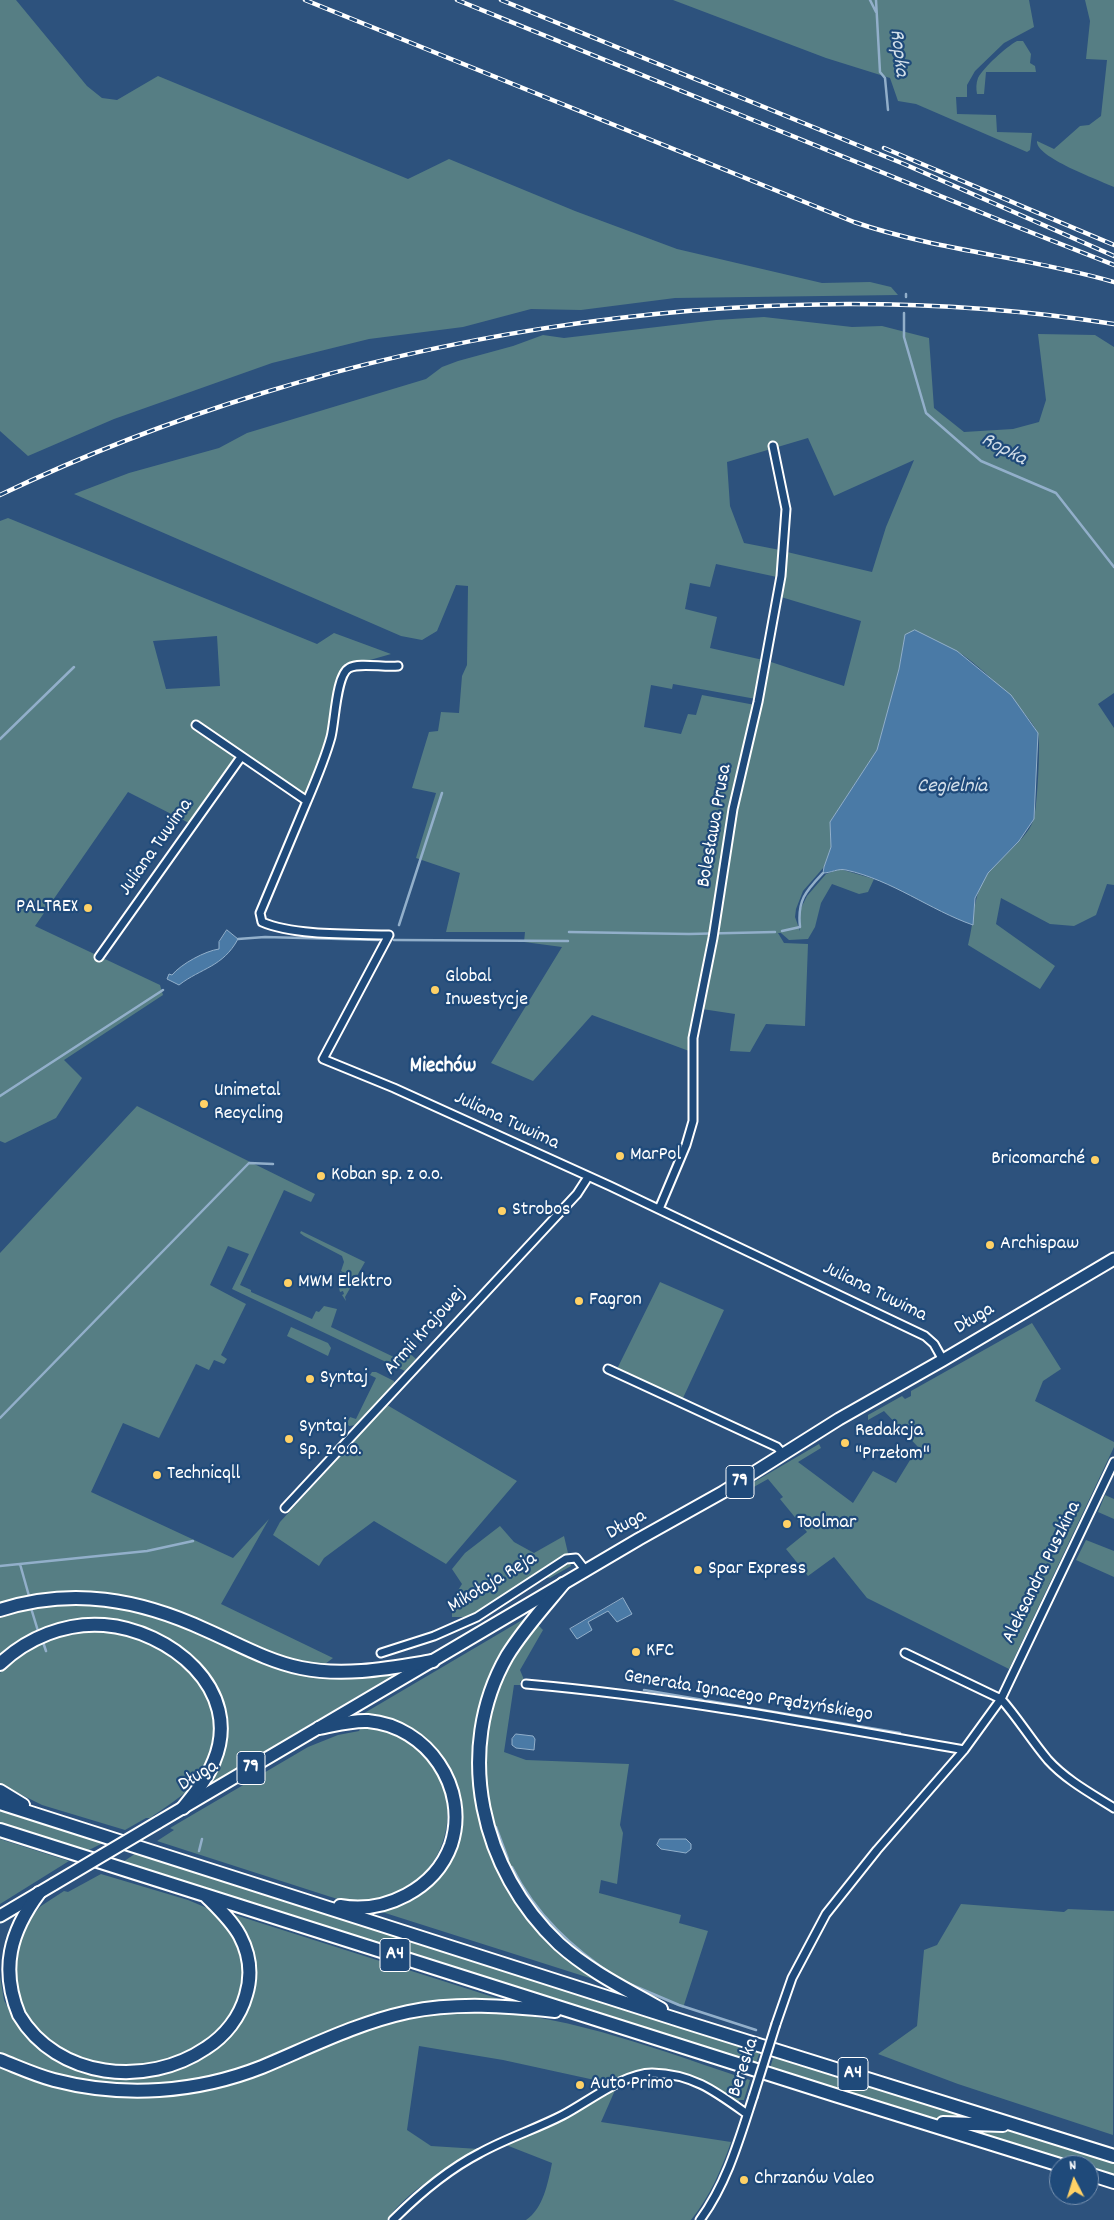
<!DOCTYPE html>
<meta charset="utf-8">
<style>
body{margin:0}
#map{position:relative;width:1114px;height:2220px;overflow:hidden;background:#2d527d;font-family:Dekko,sans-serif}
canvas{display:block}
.north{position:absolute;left:1049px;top:2155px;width:50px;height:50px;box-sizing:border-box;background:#1f4a7a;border:1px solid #7992af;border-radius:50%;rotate:355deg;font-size:14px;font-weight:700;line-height:20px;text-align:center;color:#fff}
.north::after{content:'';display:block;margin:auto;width:18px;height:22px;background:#ffd166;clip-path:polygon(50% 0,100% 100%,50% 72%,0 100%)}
</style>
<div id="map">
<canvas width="1114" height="2220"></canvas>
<div class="north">N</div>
</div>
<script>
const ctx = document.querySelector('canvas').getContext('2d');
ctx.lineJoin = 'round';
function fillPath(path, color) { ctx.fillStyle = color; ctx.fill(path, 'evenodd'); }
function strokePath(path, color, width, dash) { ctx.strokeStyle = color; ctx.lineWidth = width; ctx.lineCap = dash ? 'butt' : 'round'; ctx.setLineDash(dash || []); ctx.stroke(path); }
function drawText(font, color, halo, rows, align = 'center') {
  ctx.font = font + ' Dekko,sans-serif'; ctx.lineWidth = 4.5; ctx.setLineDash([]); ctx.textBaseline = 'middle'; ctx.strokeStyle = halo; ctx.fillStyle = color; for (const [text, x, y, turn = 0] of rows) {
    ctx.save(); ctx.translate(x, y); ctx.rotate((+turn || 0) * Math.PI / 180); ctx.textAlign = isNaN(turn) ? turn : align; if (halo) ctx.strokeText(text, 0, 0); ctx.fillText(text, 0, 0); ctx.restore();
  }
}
const green = new Path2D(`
 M0 0H16L87 86 102 98 117 100 158 76 408 179 449 159 575 211 677 249 822 283 870 282 891 287 898 295 675 298 581 310 531 309 463 327 369 339 272 363 114 419 28 456 0 431Z
 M673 0H1029L1034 27 1004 43 975 71 967 85V97H956L957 114 996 115 997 132 1032 133 1030 150 1027 152 916 104 898 101 890 78 826 58Z
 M1085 0H1114V187C1099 180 1035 157 1037 141L1054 149 1080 126 1089 125 1101 116 1107 60 1086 59 1090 21Z
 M1017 41H1023L1031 54 1030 63 1035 66 1036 72H986L984 94H977C976 89 976 83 978 78 984 67 1006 47 1017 41Z
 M764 317 852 327 882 326 929 338 934 408 964 432 1013 429 1039 422 1046 400 1038 334 1095 335 1114 347V693L1098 704 1114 728V885L1107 884 1096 915 1074 926 1050 924 1001 898 996 924 1055 966 1040 989 968 945C975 920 972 894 988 873 1000 857 1029 838 1034 818 1037 807 1041 743 1038 734 1033 716 973 658 956 651 940 644 921 640 905 635L899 669 877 750 830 822 831 847 824 867 803 891 796 909 795 917 800 931V910L807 896 826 874 840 869 874 879 868 892 859 894 832 884 821 903 815 927 808 939 789 940 781 933H778L784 943 808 944 805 1026 766 1024 750 1052 730 1051 735 1014 702 1009 709 966 705 962 689 1037V1051L592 1015 533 1081 491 1063 562 947 524 942 525 932H446L460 873 416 858 436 793 412 788 429 732 438 731 441 712 459 713 462 676 467 665 468 586 456 585 437 631 422 640 401 636 74 494 129 473 219 448 247 433 426 379 442 367 458 361 513 346 543 335 564 338 716 320ZM808 438 834 496 914 460 886 527 872 572 787 552 781 597 861 621 844 686 771 662 736 813 731 811 755 705 702 695 696 715 688 714 681 734 644 727 651 685 672 689 673 684 756 699 763 660 710 648 717 617 685 609 690 583 710 587 716 564 777 577 780 550 744 543 730 506 727 462Z
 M8 518 317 644 334 633 391 654 363 662 346 663C333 684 334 710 328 734 323 755 315 775 305 795L241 752 189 823 128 792 35 926 160 985 163 995 64 1060 82 1078 56 1118 5 1143 0 1141V521ZM217 636 220 686 166 689 153 641Z
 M137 1106 315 1194 311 1202 284 1190 240 1285 251 1290V1292L312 1319 316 1311 319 1312 324 1306 337 1309 331 1327 398 1359 407 1342 414 1341 406 1350 416 1359 405 1371 232 1289 249 1254 228 1246 210 1285 246 1304 221 1355 227 1359 224 1364 214 1360 209 1370 196 1364 159 1438 123 1423 91 1492 233 1558 269 1519 221 1604 333 1658 321 1667C269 1658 224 1632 176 1611 122 1588 55 1586 0 1603V1253Z
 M301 1231 365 1262 345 1297 346 1301 342 1295 344 1294 343 1291 340 1292 339 1288H345L346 1281 339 1280 340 1272 347 1274 341 1271 344 1262 342 1256 304 1236 300 1233Z
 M660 1282 724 1310 683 1398 617 1369Z
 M1032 1323 1061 1369 1043 1381 1035 1401 1114 1442V1447L1009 1669 867 1598 834 1557 808 1576 786 1549 807 1532 780 1499 783 1497 768 1479 736 1497 732 1495 819 1444 821 1448 798 1462 853 1503 873 1471 896 1483 918 1447 884 1411 868 1420V1415L902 1396 905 1399 911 1396V1391Z
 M291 1327 328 1343 331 1348 328 1356 287 1336Z
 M372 1372H376L394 1381V1384L356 1425 349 1426 347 1423 350 1417 356 1419 376 1378 370 1375Z
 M387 1405 517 1481 446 1564 374 1521 324 1558 319 1566 273 1535 280 1522Z
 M1105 1495 1114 1499V1519L1098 1512Z
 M500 1526 514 1542 534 1553 564 1536 571 1566 550 1578 536 1575 469 1617H452V1600L462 1584 452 1569 465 1553Z
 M1086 1540 1114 1551V1577L1076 1560Z
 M52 1603 112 1605 169 1619 260 1661 400 1671 208 1785C215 1773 223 1758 225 1743 235 1675 168 1621 104 1619 95 1619 84 1625 75 1629 50 1638 25 1647 0 1656V1614Z
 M529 1616 476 1737 499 1870 596 1980 382 1912C397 1907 414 1902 427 1891 499 1832 452 1714 361 1715Z
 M538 1625 543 1630 520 1670 525 1682 520 1681V1685H514L504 1752 526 1760 629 1764 620 1825 623 1833 617 1884 601 1880 599 1893 681 1915 679 1923 708 1931 683 2008C654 1996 624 1985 597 1967 530 1921 485 1846 485 1764 485 1742 487 1718 495 1697 504 1671 518 1649 532 1627L535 1629Z
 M92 1631C106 1631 120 1632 133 1636 187 1650 235 1711 206 1767 194 1790 170 1804 150 1818H146L125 1830 42 1805 0 1784V1673C26 1647 55 1635 92 1631Z
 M361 1727C377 1727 391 1731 405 1739 476 1779 454 1890 372 1900 366 1901 359 1903 353 1902 346 1902 338 1899 331 1897L157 1841 174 1830 170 1828 308 1747 338 1735 359 1731Z
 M0 1810 103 1843 87 1851 0 1824Z
 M0 1839 69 1861 0 1904Z
 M136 1853 760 2051 756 2063 123 1862Z
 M101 1874 188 1900 207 1908 223 1920 241 1949 245 1980 234 2012 216 2035 176 2059 139 2068 91 2063 52 2044 23 2014 11 1957 33 1915 41 1906 64 1891 68 1892Z
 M961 1904 1064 1912 1068 1909 1114 1911 1113 2135 958 2084 878 2054 917 2026 924 1950 937 1945Z
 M229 1913 509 2002H449L204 2080 140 2087 71 2080 0 2057V1976L4 2000 10 2012 24 2032 33 2041 95 2073 203 2055 252 1991Z
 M482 2011C575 2016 663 2052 750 2080L744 2100H739L738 2104C703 2080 683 2072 641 2070L633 2072 613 2084 503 2060 419 2046 407 2130 431 2146 479 2149C449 2168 407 2190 387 2220H0V2065L166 2095 393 2021 428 2014Z
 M774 2055 1114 2161V2176L1089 2168V2165H1078L770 2068Z
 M616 2088 601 2122 731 2142C721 2171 710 2196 691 2220H526C543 2209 548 2183 552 2163L506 2145 587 2106Z`);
const water = new Path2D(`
 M915 630 957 651 1011 695 1038 733 1034 819 1019 841 988 873 975 898 973 925C930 910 892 880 846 870 838 868 831 873 823 873L824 867 831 847 830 822 877 750 899 669 905 635Z
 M227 930 238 939C223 967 201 968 179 985L167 979 169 974 172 975C181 964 205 951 219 949V942Z
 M623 1598 632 1614 617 1622 608 1611 588 1622 592 1630 577 1639 570 1629Z
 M516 1734 533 1736 535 1739 534 1750 516 1748 512 1745V1739Z
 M660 1839H686L691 1844V1849L686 1853 661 1849 657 1845Z`);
const stream = new Path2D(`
 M870 0 876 12
 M876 0 880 72 885 78 888 110
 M906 297V294
 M904 313V337L926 413 981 461 1056 493 1114 567
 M0 739 74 667
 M399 925 442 793
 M782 931 800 927C797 900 806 891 823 873
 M569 932 689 934 775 932
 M238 939 265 937 378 940
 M394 940 568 941
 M0 1096 163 990
 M0 1418 249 1163 273 1164
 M20 1564 29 1596
 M0 1566 147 1551 193 1541
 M31 1608 38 1631
 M43 1642 46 1651
 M644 1690 900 1733
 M496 1827 508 1859
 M199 1851 202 1839
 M512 1867C536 1915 572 1948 616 1977
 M625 1982 679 2005 756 2030`);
const street = new Path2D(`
 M196 725 307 801 260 913 262 922C295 936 352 934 389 935L323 1059 394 1088 610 1186 925 1336 934 1344 943 1360
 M307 801C316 780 325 759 331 737 335 722 336 675 349 668 359 662 385 668 398 666
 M99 957 241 757
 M659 1209 686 1145 693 1121V1038L713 938 733 809 758 702 781 576 786 509 773 446
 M608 1369 777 1447 783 1454
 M285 1508 577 1194 588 1177
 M381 1653 434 1636 477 1617 566 1559 576 1558 586 1571
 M905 1653 1001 1699C1018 1718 1031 1740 1048 1760 1066 1780 1092 1794 1114 1808
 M526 1684C674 1697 818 1724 964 1750
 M776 2024 792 1978 826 1914 877 1850 964 1750 1001 1699 1114 1462
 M393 2220C419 2194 447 2170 480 2153 507 2138 536 2129 563 2115 588 2102 624 2073 652 2073 693 2074 715 2091 747 2114
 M700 2220C727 2183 739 2140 753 2097`);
const primary = new Path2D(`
 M157 1823 639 1539 723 1492 839 1419 943 1360 1114 1259
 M0 1916 54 1884`);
const highway = new Path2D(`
 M563 1584C544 1607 523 1630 507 1656 453 1750 481 1871 559 1944 589 1971 626 1989 661 2009
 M0 1610C72 1587 139 1599 206 1630 238 1644 267 1661 301 1668 345 1677 390 1668 433 1661
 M0 1664C27 1638 66 1622 104 1625 169 1630 244 1689 214 1761 207 1779 195 1793 183 1808
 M319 1728C335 1725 352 1720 368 1721 427 1726 470 1788 451 1845 435 1889 385 1914 340 1906
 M0 1791 23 1805
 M0 1803 685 2022 1114 2156
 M0 1830 835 2095 1060 2165
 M39 1893C10 1932 0 1969 19 2015 57 2079 147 2088 206 2048 225 2036 240 2017 246 1995 252 1975 250 1955 240 1936 232 1921 218 1908 206 1896
 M0 2060C18 2067 35 2075 54 2080 123 2098 196 2093 262 2067 310 2047 357 2023 408 2012 457 2002 506 2006 555 2011
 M943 2123 1003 2125
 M1089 2174 1114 2182`);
const rail = new Path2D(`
 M305 0 854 222C939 251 1028 257 1114 282
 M457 0 1002 221 1114 265
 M501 0 904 164 1114 256
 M884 148 1114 245
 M0 495C334 335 748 267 1114 324`);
const streetBridge = new Path2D(`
 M753 2097 776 2024`);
const primaryBridge = new Path2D(`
 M54 1884 157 1823`);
const markers = [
 [88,908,5,"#ffd166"],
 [435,990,5,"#ffd166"],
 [204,1104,5,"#ffd166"],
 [620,1156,5,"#ffd166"],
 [1095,1160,5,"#ffd166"],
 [321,1176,5,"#ffd166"],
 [502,1211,5,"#ffd166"],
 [990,1245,5,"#ffd166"],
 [288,1283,5,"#ffd166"],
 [579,1301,5,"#ffd166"],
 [310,1379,5,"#ffd166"],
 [289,1439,5,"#ffd166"],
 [845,1443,5,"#ffd166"],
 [157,1475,5,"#ffd166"],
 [787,1524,5,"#ffd166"],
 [698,1570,5,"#ffd166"],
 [636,1652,5,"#ffd166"],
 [580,2085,5,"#ffd166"],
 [744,2180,5,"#ffd166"]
];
const shields = [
 [740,1482,28],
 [251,1768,28],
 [395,1955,30],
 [853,2074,30]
];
const shieldNames = [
 ["79",740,1482],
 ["79",251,1768],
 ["A4",395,1955],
 ["A4",853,2074]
];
const streetNames = [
 ["Bolesława Prusa",716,826,-80],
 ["Juliana Tuwima",157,848,-55],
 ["Juliana Tuwima",506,1122,25],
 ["Juliana Tuwima",874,1293,26],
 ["Długa",975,1320,-31],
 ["Armii Krajowej",426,1332,-48],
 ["Długa",627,1526,-29],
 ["Aleksandra Puszkina",1043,1573,-64],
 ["Mikołaja Reja",493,1584,-31],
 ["Generała Ignacego Prądzyńskiego",748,1697,9],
 ["Długa",199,1777,-31],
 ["Bereska",745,2068,-72]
];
const poiNames = [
 ["PALTREX",78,908,"right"],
 ["Global",445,978],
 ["Inwestycje",445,1001],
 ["Unimetal",214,1092],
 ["Recycling",214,1115],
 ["MarPol",630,1156],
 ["Bricomarché",1085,1160,"right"],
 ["Koban sp. z o.o.",331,1176],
 ["Strobos",512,1211],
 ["Archispaw",1000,1245],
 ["MWM Elektro",298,1283],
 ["Fagron",589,1301],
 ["Syntaj",320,1379],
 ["Syntaj",299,1428],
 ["Sp. z o.o.",299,1451],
 ["Redakcja",855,1432],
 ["\"Przełom\"",855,1455],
 ["Technicqll",167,1475],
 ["Toolmar",797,1524],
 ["Spar Express",708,1570],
 ["KFC",646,1652],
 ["Auto Primo",590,2085],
 ["Chrzanów Valeo",754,2180]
];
const waterNames = [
 ["Ropka",897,53,83],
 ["Ropka",1003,451,28],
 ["Cegielnia",952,788]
];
const neighbourhoodNames = [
 ["Miechów",443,1068]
];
fillPath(green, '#567e84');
fillPath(water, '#4a7aa6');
strokePath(water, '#92afca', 1);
strokePath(stream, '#92afca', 2.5);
strokePath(street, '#fff', 11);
strokePath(primary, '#fff', 15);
strokePath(highway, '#fff', 16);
strokePath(street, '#1f4a7a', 7);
strokePath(primary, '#1f4a7a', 11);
strokePath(highway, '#1f4a7a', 12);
strokePath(rail, '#fff', 4.5);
strokePath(rail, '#1f4a7a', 2.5, [8]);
strokePath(streetBridge, '#fff', 11, []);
strokePath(primaryBridge, '#fff', 15, []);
strokePath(streetBridge, '#1f4a7a', 7);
strokePath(primaryBridge, '#1f4a7a', 11);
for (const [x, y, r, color] of markers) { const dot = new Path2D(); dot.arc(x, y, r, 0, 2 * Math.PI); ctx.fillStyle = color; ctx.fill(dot); strokePath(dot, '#1f4a7a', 2); }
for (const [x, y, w] of shields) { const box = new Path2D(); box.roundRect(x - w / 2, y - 16.5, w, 33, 4); ctx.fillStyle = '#1f4a7a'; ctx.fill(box); strokePath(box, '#fff', 1); }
drawText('bold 19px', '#fff', null, shieldNames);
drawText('20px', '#fff', '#1f4a7a', streetNames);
drawText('20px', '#fff', '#1f4a7a', poiNames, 'left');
drawText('italic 21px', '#d2dee9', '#1f4a7a', waterNames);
drawText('bold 21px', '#fff', '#1f4a7a', neighbourhoodNames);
</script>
